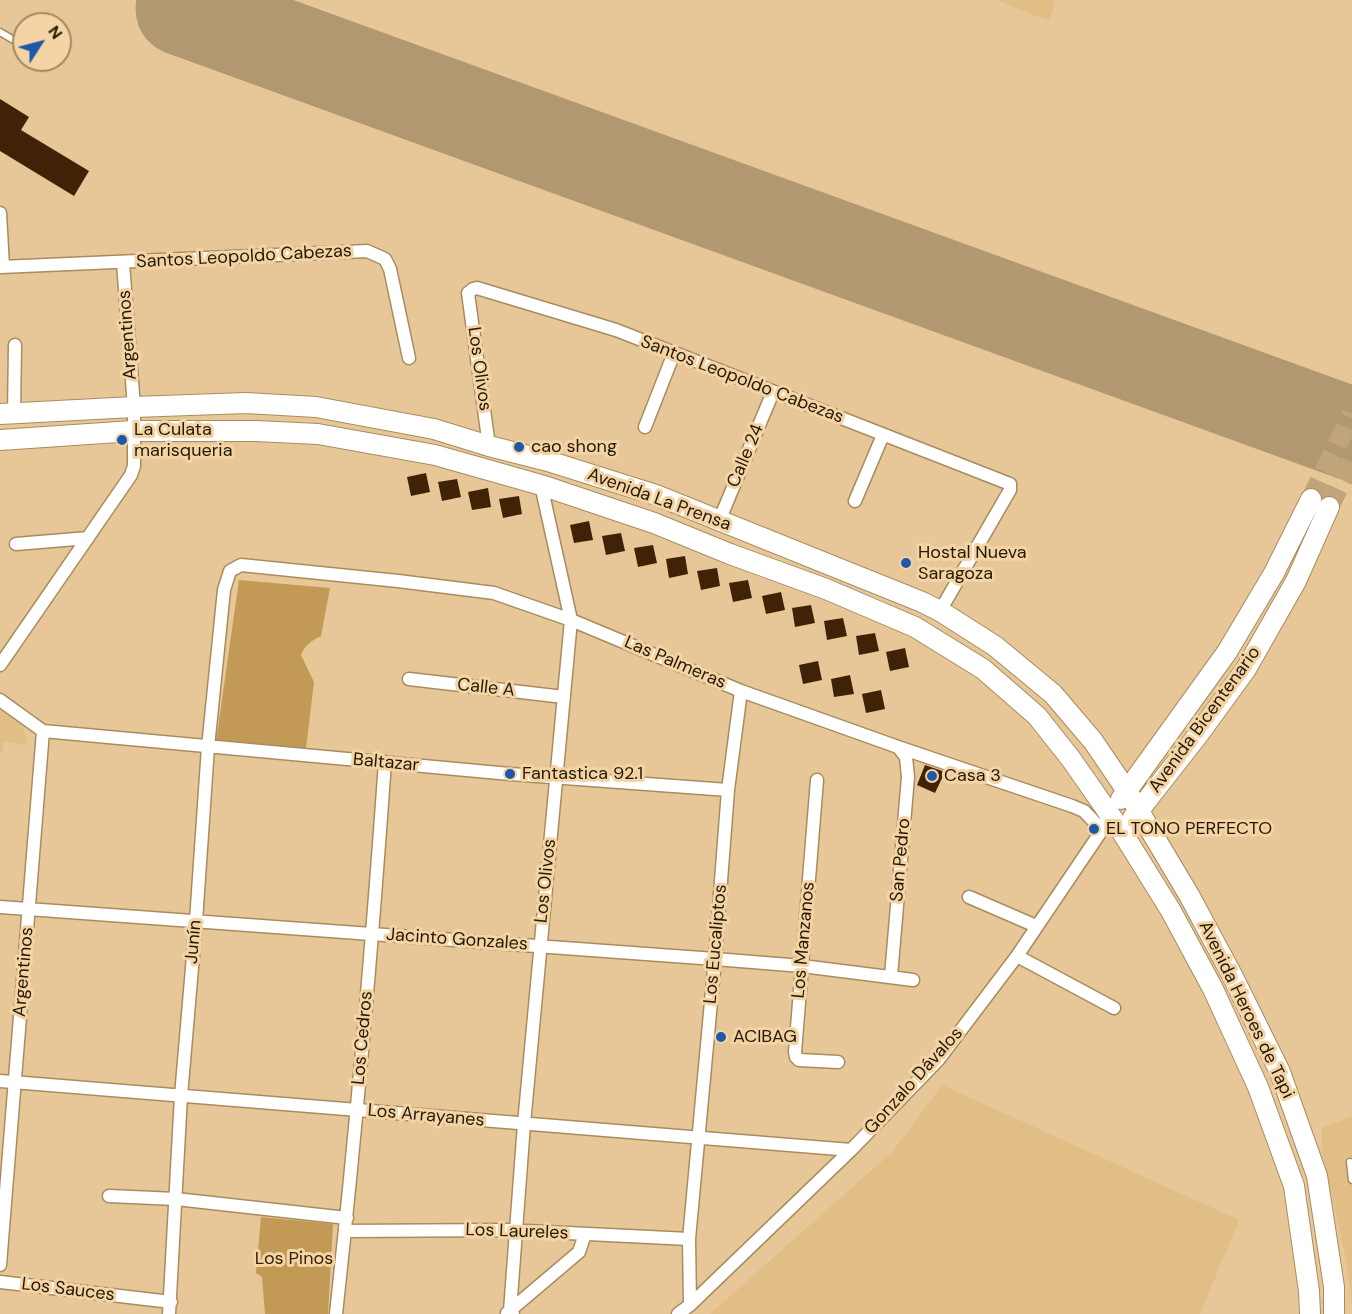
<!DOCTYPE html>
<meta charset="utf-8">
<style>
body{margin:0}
#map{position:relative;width:1352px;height:1314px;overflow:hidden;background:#e7c797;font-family:"DM Sans",sans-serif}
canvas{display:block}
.north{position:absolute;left:12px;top:12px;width:60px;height:60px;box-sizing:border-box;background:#f4d4a4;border:2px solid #a18965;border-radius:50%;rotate:54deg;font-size:16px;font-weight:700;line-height:24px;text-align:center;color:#241906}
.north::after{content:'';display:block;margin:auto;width:21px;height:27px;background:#1e58aa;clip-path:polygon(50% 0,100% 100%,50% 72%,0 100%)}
</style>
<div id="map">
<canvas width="1352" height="1314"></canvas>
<div class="north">N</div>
</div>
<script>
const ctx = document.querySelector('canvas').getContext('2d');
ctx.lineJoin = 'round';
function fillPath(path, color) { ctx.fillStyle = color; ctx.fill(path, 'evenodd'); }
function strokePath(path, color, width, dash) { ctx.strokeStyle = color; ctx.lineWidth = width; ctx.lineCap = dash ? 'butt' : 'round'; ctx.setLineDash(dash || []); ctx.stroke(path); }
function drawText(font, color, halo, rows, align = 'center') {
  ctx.font = font + ' "DM Sans",sans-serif'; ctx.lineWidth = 6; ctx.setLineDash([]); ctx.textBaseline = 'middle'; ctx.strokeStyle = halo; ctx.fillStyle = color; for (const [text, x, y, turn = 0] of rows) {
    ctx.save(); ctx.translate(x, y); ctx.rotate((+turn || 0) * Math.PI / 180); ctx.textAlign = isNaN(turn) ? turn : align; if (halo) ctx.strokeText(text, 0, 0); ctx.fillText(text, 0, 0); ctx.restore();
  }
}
const built = new Path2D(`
 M996 0H1055L1049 21Z
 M0 709 20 723 26 737 27 745 3 741V752H0Z
 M942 1085 1239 1220 1200 1314H710L893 1151Z
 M1352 1116V1306L1347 1264 1322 1151V1128Z`);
const green = new Path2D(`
 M239 580 330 588 321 636C311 641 305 645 301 655L314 682 306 748 216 742Z
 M261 1217 333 1224 328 1314H265L262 1277 256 1273Z`);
const runway = new Path2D(`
 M186 0 182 9 1352 434`);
const building = new Path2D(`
 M0 99 29 117 21 130 89 171 74 196 0 151Z
 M426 473 430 492 411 496 407 477Z
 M457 479 461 497 442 501 438 482Z
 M488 488 491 507 472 510 468 492Z
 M519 496 522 514 503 518 499 499Z
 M589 521 593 540 574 543 570 525Z
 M621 533 625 551 606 555 602 536Z
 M653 545 657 563 638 567 634 548Z
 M685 556 688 574 669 578 666 559Z
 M717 568 720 586 701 590 697 571Z
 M748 580 752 598 733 602 729 583Z
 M781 592 785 610 766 614 762 596Z
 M811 605 815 623 795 627 792 608Z
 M843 618 847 636 827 640 824 621Z
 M875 633 879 651 859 655 856 636Z
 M905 648 909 667 890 671 886 652Z
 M818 661 822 680 803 684 799 665Z
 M850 675 854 694 834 697 831 679Z
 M881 690 885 709 866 713 862 694Z
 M925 765 945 772 935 793 917 785Z`);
const primaryTunnel = new Path2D(`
 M1311 499 1352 414
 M1329 507 1352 461`);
const lane = new Path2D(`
 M0 32 24 46
 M1350 1162 1352 1180`);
const street = new Path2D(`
 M0 213 3 267
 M0 267 367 251 385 259 390 269 409 358
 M14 414 15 345
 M645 427 674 353
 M489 446 468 293 473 289 477 288 616 330 1010 484V490L940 611
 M855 501 883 435
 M719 521 773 392
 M16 544 88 538
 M0 665 131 475 134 466V407L123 263
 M409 679 564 697
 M0 700 43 731
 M43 731 510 774 728 790
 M817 780 795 1052 796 1057 799 1060 838 1062
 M969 897 1036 926
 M0 907 715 959 802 966 913 980
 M1017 956 1114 1008
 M891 976 908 777 906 757 898 747
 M0 1081 851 1150
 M109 1196 176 1199 347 1218
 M345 1231 507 1230 689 1239
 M0 1265 43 731
 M0 1282 171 1302
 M690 1305 689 1239 715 959 728 790 741 691
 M507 1313 579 1252 585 1234
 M169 1314 181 1096 196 921 208 747 224 590 230 571 241 565 398 581 494 593 571 620 741 691 898 747 1072 806 1084 811 1102 830
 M336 1314C356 1131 372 947 385 762
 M513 1314 510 1311 524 1124 571 620 541 485
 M678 1314 690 1305 851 1150 939 1059 1017 956 1102 830 1105 822`);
const primary = new Path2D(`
 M0 414 134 407 246 403 316 407 434 429 489 446 548 461 656 495 922 602 940 611 995 646 1053 694 1093 741 1127 791 1189 895 1232 975 1280 1072 1317 1176 1334 1287V1314
 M0 440 133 431H256L318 434 435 455 541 485 654 523 730 554 826 589 915 627 983 669 1037 716 1071 759 1122 832 1171 911 1213 989 1258 1087 1294 1186 1309 1291 1310 1314
 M1121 799 1227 652 1274 573 1311 499
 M1133 818 1198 735 1246 669 1296 581 1329 507`);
const markers = [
 [122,440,6,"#1e58aa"],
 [519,447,6,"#1e58aa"],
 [906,563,6,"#1e58aa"],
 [510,774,6,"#1e58aa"],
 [932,776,6,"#1e58aa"],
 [1094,829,6,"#1e58aa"],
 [721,1037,6,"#1e58aa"]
];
const streetNames = [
 ["Santos Leopoldo Cabezas",244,257,-3],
 ["Argentinos",128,335,-94],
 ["Los Olivos",479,369,82],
 ["Santos Leopoldo Cabezas",742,380,21],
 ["Calle 24",746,456,-67],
 ["Avenida La Prensa",659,500,20],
 ["Las Palmeras",675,663,23],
 ["Calle A",486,688,6],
 ["Avenida Bicentenario",1205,720,-54],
 ["Baltazar",386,763,5],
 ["San Pedro",901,860,-85],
 ["Los Olivos",546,881,-84],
 ["Jacinto Gonzales",457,940,4],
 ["Los Manzanos",804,940,-85],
 ["Junín",194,942,-85],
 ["Los Eucaliptos",716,944,-85],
 ["Argentinos",24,972,-85],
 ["Avenida Heroes de Tapi",1246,1010,64],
 ["Los Cedros",363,1038,-85],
 ["Gonzalo Dávalos",914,1081,-48],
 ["Los Arrayanes",426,1116,5],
 ["Los Laureles",517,1232,2],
 ["Los Sauces",68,1290,7]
];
const poiNames = [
 ["La Culata",134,430],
 ["marisqueria",134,451],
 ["cao shong",531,447],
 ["Hostal Nueva",918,553],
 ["Saragoza",918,574],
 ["Fantastica 92.1",522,774],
 ["Casa 3",944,776],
 ["EL TONO PERFECTO",1106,829],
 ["ACIBAG",733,1037]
];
const parkNames = [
 ["Los Pinos",294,1259]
];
fillPath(built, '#e2be87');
fillPath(green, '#c29955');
strokePath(runway, '#b29870', 93);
fillPath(building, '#402207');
strokePath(primaryTunnel, '#c0a47a', 20, [20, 10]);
strokePath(lane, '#a98c5e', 9);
strokePath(street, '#a98c5e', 15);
strokePath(primary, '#a98c5e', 22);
strokePath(lane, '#fff', 6);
strokePath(street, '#fff', 12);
strokePath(primary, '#fff', 20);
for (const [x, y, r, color] of markers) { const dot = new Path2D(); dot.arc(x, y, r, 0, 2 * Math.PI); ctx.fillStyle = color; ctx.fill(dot); strokePath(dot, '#f4d4a4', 2); }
drawText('18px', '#241906', '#f4d4a4', streetNames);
drawText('18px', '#241906', '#f4d4a4', poiNames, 'left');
drawText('18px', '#372506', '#f4d4a4', parkNames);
</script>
